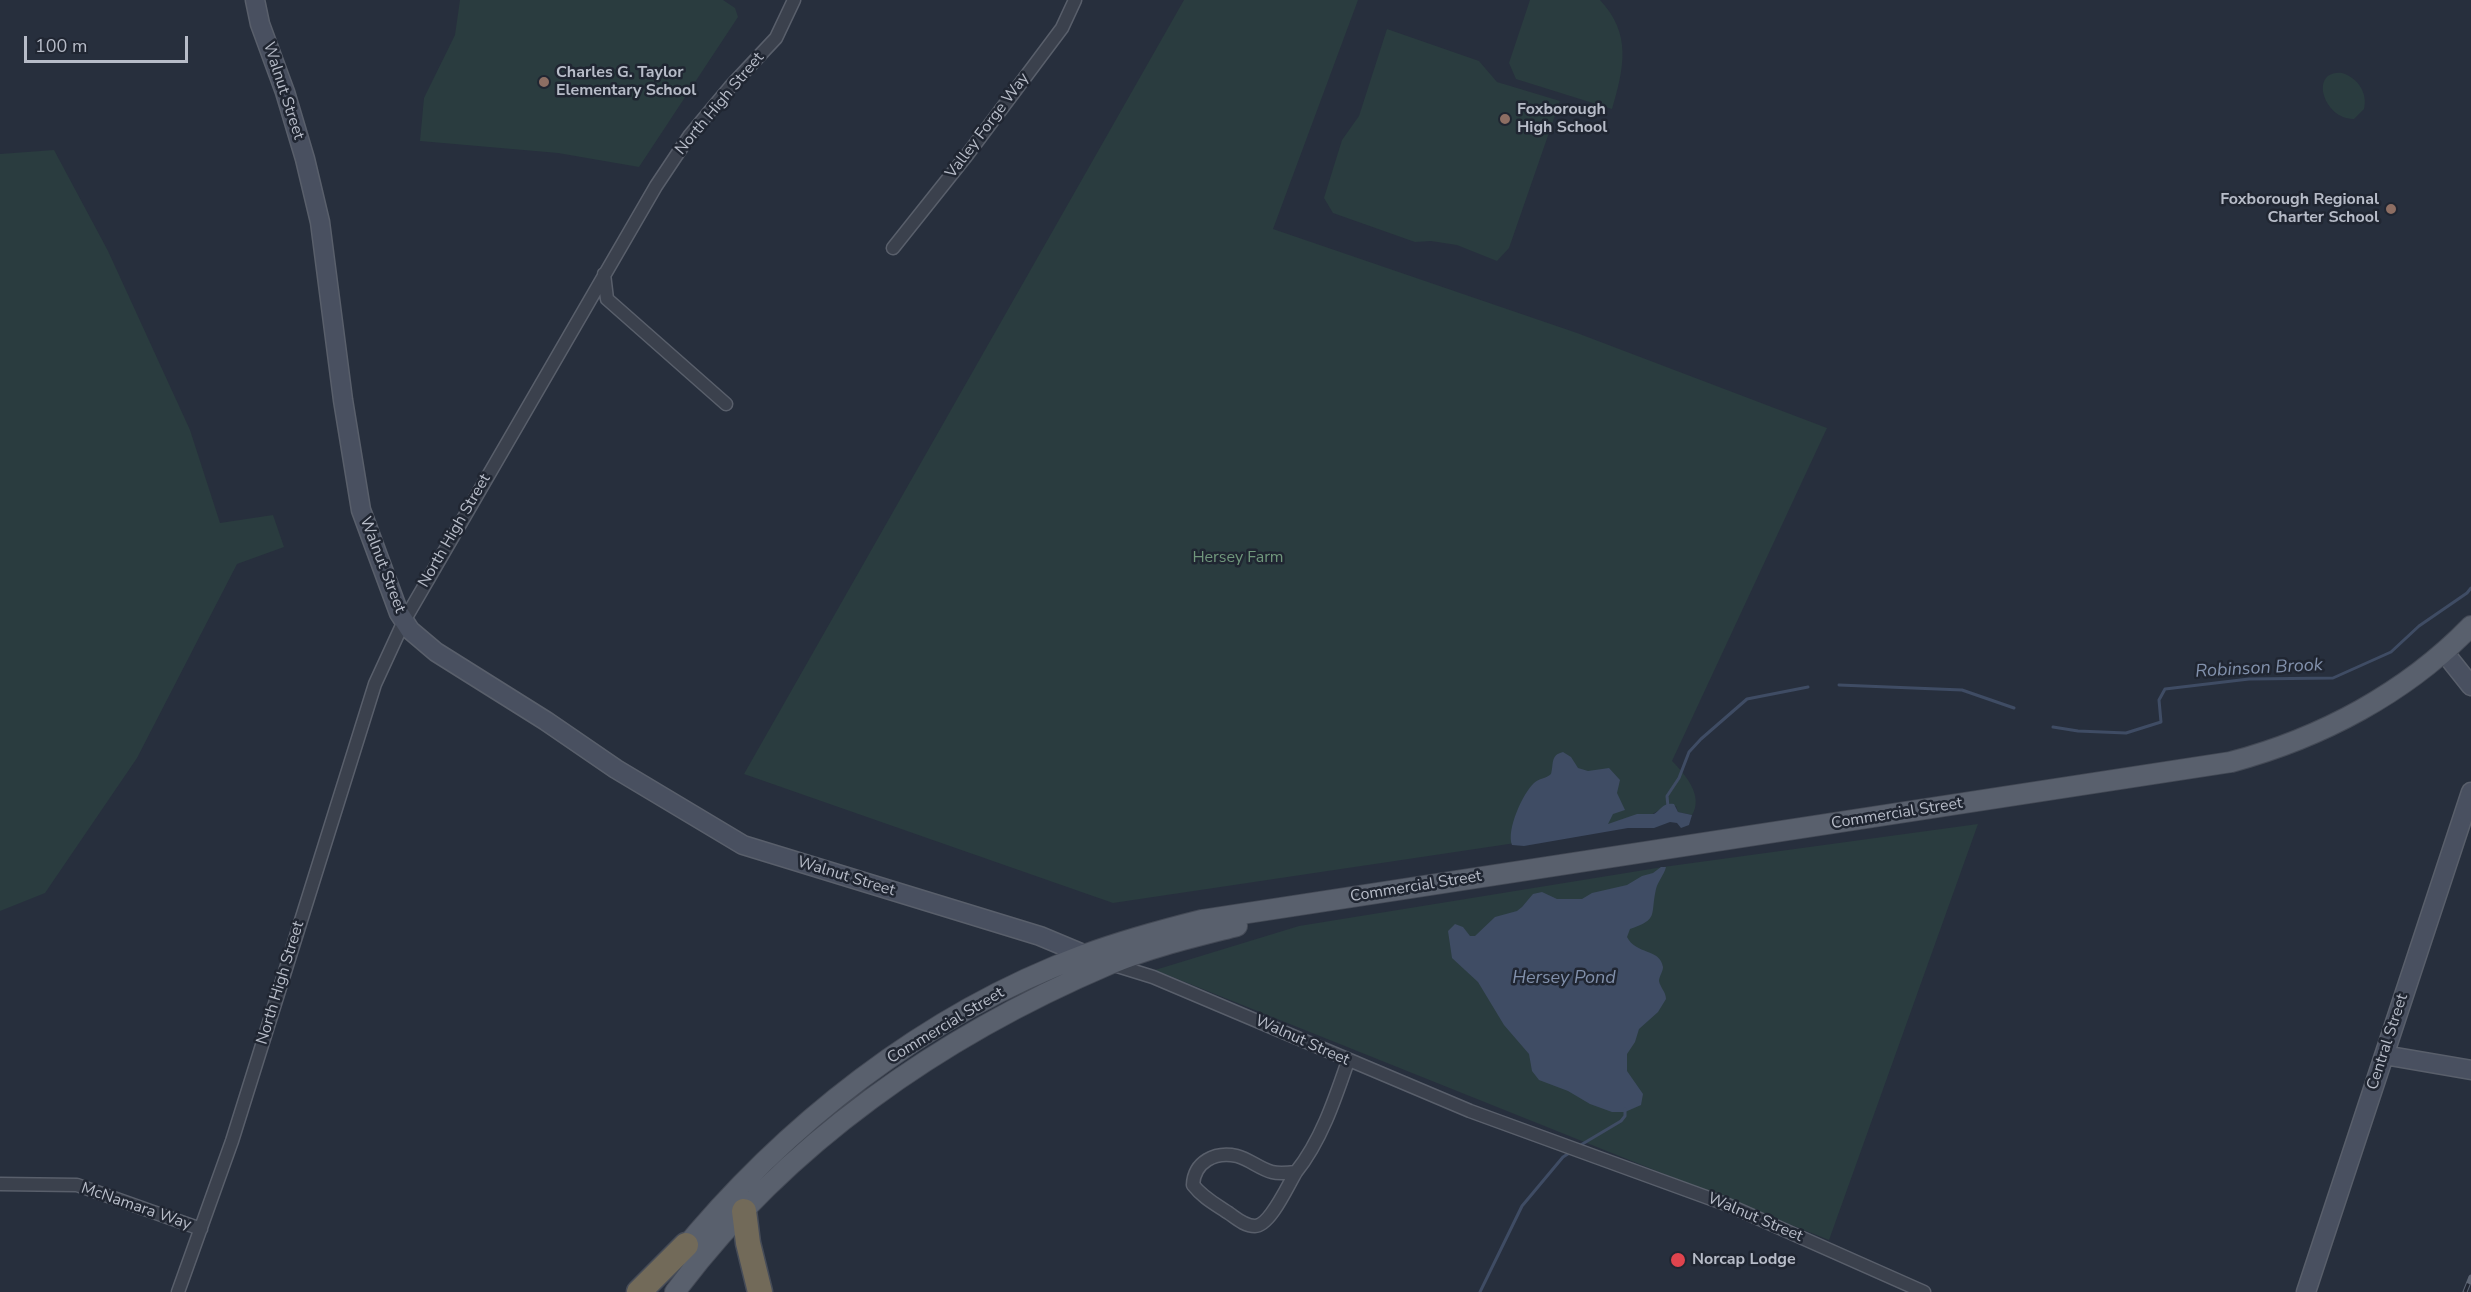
<!DOCTYPE html>
<style>
body{margin:0}
#map{position:relative;width:2471px;height:1292px;overflow:hidden;background:#272f3d;font-family:"Nunito Sans",sans-serif}
canvas{display:block}
.scale{position:absolute;left:24px;top:36px;width:164px;height:27px;box-sizing:border-box;border:3px solid #b7bcc8;border-top:0;padding-left:8px;font-size:18px;line-height:21px;white-space:nowrap;color:#b7bcc8;-webkit-text-stroke:4px #202632;paint-order:stroke}
</style>
<div id="map">
<canvas width="2471" height="1292"></canvas>
<div class="scale">100 m</div>
</div>
<script>
const ctx = document.querySelector('canvas').getContext('2d');
ctx.lineJoin = 'round';
function fillPath(path, color) { ctx.fillStyle = color; ctx.fill(path, 'evenodd'); }
function strokePath(path, color, width, dash) { ctx.strokeStyle = color; ctx.lineWidth = width; ctx.lineCap = dash ? 'butt' : 'round'; ctx.setLineDash(dash || []); ctx.stroke(path); }
function drawText(font, color, halo, rows, align = 'center') {
  ctx.font = font + ' "Nunito Sans",sans-serif'; ctx.lineWidth = 5; ctx.setLineDash([]); ctx.textBaseline = 'middle'; ctx.strokeStyle = halo; ctx.fillStyle = color; for (const [text, x, y, turn = 0] of rows) {
    ctx.save(); ctx.translate(x, y); ctx.rotate((+turn || 0) * Math.PI / 180); ctx.textAlign = isNaN(turn) ? turn : align; if (halo) ctx.strokeText(text, 0, 0); ctx.fillText(text, 0, 0); ctx.restore();
  }
}
const green = new Path2D(`
 M460 0H723L735 8 738 17 639 167 558 153 420 141 424 98 455 35Z
 M1184 0H1358L1273 229 1577 333 1827 428 1672 761C1685 774 1704 796 1692 815L1678 812 1676 806C1661 808 1652 812 1643 824L1113 903 744 774Z
 M1530 0H1600C1632 34 1624 68 1612 109L1516 79 1509 63Z
 M1387 29 1479 61 1497 82 1560 101 1509 248 1497 261 1457 245 1431 241 1415 242 1333 213 1324 198 1342 140 1359 116Z
 M2342 73C2358 78 2368 93 2364 109L2354 119C2324 120 2308 70 2342 73Z
 M54 150 108 251 190 430 220 523 273 515 284 547 237 564 137 758 45 893 0 911V154Z
 M1978 824 1829 1240 1155 970 1299 926 1663 867Z`);
const water = new Path2D(`
 M1563 752 1571 757 1578 768 1588 771 1609 768 1620 780 1617 793 1625 810 1613 814 1608 824 1637 814H1654C1661 809 1664 802 1674 804L1678 812 1692 815 1689 825 1681 828 1677 823 1670 822 1654 828H1628L1524 846 1512 845C1506 830 1523 793 1534 783 1539 778 1546 779 1551 774 1554 764 1550 755 1563 752Z
 M1661 867H1666C1664 875 1658 881 1656 889 1650 916 1659 919 1630 929L1627 937C1636 955 1660 948 1663 967 1663 972 1659 976 1659 981 1660 987 1666 992 1666 999L1658 1012 1639 1029 1635 1042 1627 1054V1071L1643 1094 1641 1105 1625 1112H1612L1590 1104 1568 1091 1539 1080 1532 1071 1529 1054 1504 1025 1478 982 1452 958 1448 931 1455 924 1463 927 1470 936H1475L1495 917 1517 911 1522 907 1533 894 1542 892 1557 899H1582L1592 893 1627 885 1642 876 1653 873Z`);
const stream = new Path2D(`
 M1839 685 1962 690 2014 708
 M2053 727 2078 731 2126 733 2161 722 2159 700 2165 689 2249 679 2333 678 2391 652 2419 626 2467 593 2471 588
 M1668 807 1667 796 1679 778 1689 752 1701 739 1747 699 1808 687
 M1579 1146 1621 1121 1625 1116V1109
 M1480 1292 1522 1206 1563 1157 1571 1152`);
const street = new Path2D(`
 M893 248 967 155 1062 28 1075 0
 M604 274 607 299 726 404
 M1111 964 1153 977 1470 1111 1728 1205 1924 1292
 M1296 1172C1288 1185 1270 1226 1255 1226 1245 1226 1237 1219 1230 1214 1217 1205 1203 1198 1193 1185 1194 1162 1215 1151 1237 1156 1249 1159 1260 1169 1272 1172 1279 1174 1288 1173 1296 1172 1321 1141 1335 1099 1348 1061
 M0 1184 77 1185 201 1229
 M178 1292 232 1141 375 684 404 621 656 186 690 135 730 87 776 38 794 0`);
const secondary = new Path2D(`
 M255 0 260 24 285 92 305 159 320 222 343 400 361 510 399 613 410 630 436 652 546 721 616 769 743 845 1040 936 1095 959
 M2444 652 2471 686
 M2384 1055 2471 1070
 M2306 1292 2471 792`);
const primary = new Path2D(`
 M677 1257C783 1126 925 1014 1084 955 1122 941 1162 930 1202 920L2231 762C2321 738 2406 693 2471 626
 M675 1292C786 1143 941 1036 1110 964 1151 947 1194 937 1237 926`);
const highway = new Path2D(`
 M744 1211 748 1243 760 1292
 M639 1292 686 1245`);
const rail = new Path2D(`
 M2465 1292 2471 1277`);
const markers = [
 [544,82,6,"#8d6e63"],
 [1505,119,6,"#8d6e63"],
 [2391,209,6,"#8d6e63"],
 [1678,1260,8,"#e0444e"]
];
const poiNames = [
 ["Charles G. Taylor",556,73],
 ["Elementary School",556,91],
 ["Foxborough",1517,110],
 ["High School",1517,128],
 ["Foxborough Regional",2379,200,"right"],
 ["Charter School",2379,218,"right"],
 ["Norcap Lodge",1692,1260]
];
const streetNames = [
 ["Walnut Street",283,91,72],
 ["North High Street",720,104,-50],
 ["Valley Forge Way",988,126,-53],
 ["North High Street",455,531,-60],
 ["Walnut Street",382,565,69],
 ["Commercial Street",1897,814,-9],
 ["Walnut Street",846,877,17],
 ["Commercial Street",1416,887,-9],
 ["North High Street",281,983,-73],
 ["Commercial Street",946,1026,-31],
 ["Walnut Street",1302,1041,24],
 ["Central Street",2388,1042,-72],
 ["McNamara Way",136,1207,19],
 ["Walnut Street",1755,1218,23]
];
const parkNames = [
 ["Hersey Farm",1238,558]
];
const waterNames = [
 ["Robinson Brook",2259,669,-3],
 ["Hersey Pond",1564,979]
];
fillPath(green, '#2a3c3f');
fillPath(water, '#3f4c64');
strokePath(stream, '#3f4c64', 3);
strokePath(street, '#595f6b', 15);
strokePath(secondary, '#595f6b', 21);
strokePath(primary, '#444a56', 22);
strokePath(highway, '#464c58', 27);
strokePath(street, '#3b414d', 12);
strokePath(secondary, '#495060', 18);
strokePath(primary, '#59606d', 20);
strokePath(highway, '#726a59', 24);
strokePath(rail, '#5d6574', 5);
strokePath(rail, '#202632', 3, [9]);
for (const [x, y, r, color] of markers) { const dot = new Path2D(); dot.arc(x, y, r, 0, 2 * Math.PI); ctx.fillStyle = color; ctx.fill(dot); strokePath(dot, '#202632', 2); }
drawText('bold 16px', '#b7bcc8', '#202632', poiNames, 'left');
drawText('16px', '#b7bcc8', '#202632', streetNames);
drawText('16px', '#70977c', '#202632', parkNames);
drawText('italic 18px', '#8291ac', '#202632', waterNames);
</script>
